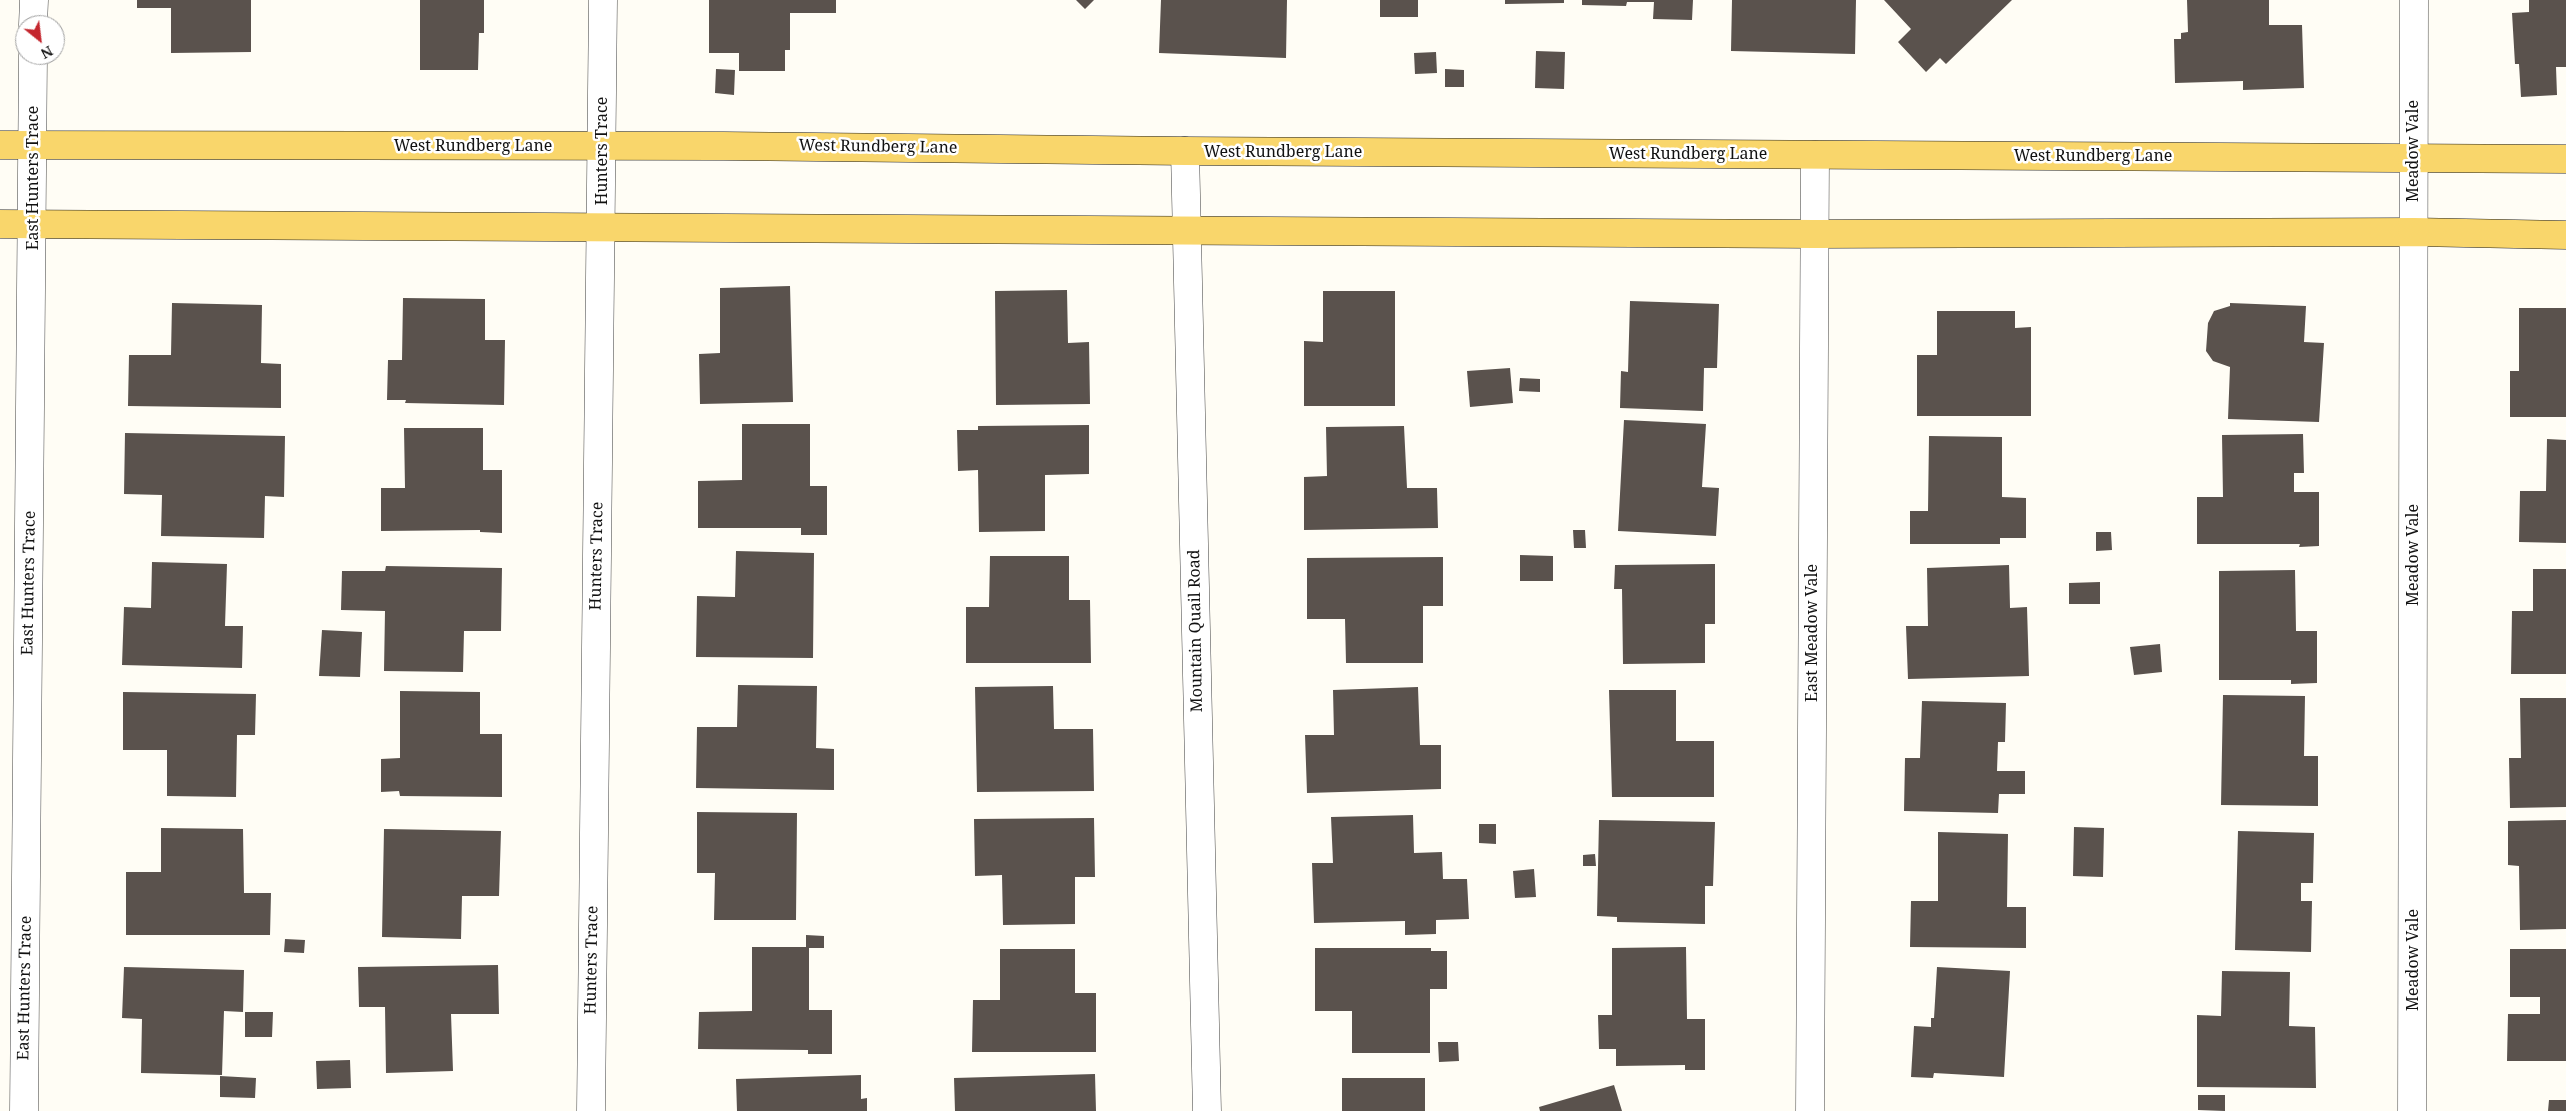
<!DOCTYPE html>
<style>
body{margin:0}
#map{position:relative;width:2566px;height:1111px;overflow:hidden;background:#fffdf5;font-family:"Noto Serif",serif}
canvas{display:block}
.north{position:absolute;left:15px;top:15px;width:50px;height:50px;box-sizing:border-box;background:#fff;border:1px solid #a0a0a0;border-radius:50%;rotate:151deg;font-size:14px;font-weight:700;line-height:20px;text-align:center;color:#111}
.north::after{content:'';display:block;margin:auto;width:18px;height:22px;background:#c4262e;clip-path:polygon(50% 0,100% 100%,50% 72%,0 100%)}
</style>
<div id="map">
<canvas width="2566" height="1111"></canvas>
<div class="north">N</div>
</div>
<script>
const ctx = document.querySelector('canvas').getContext('2d');
ctx.lineJoin = 'round';
function fillPath(path, color) { ctx.fillStyle = color; ctx.fill(path, 'evenodd'); }
function strokePath(path, color, width, dash) { ctx.strokeStyle = color; ctx.lineWidth = width; ctx.lineCap = dash ? 'butt' : 'round'; ctx.setLineDash(dash || []); ctx.stroke(path); }
function drawText(font, color, halo, rows, align = 'center') {
  ctx.font = font + ' "Noto Serif",serif'; ctx.lineWidth = 5; ctx.setLineDash([]); ctx.textBaseline = 'middle'; ctx.strokeStyle = halo; ctx.fillStyle = color; for (const [text, x, y, turn = 0] of rows) {
    ctx.save(); ctx.translate(x, y); ctx.rotate((+turn || 0) * Math.PI / 180); ctx.textAlign = isNaN(turn) ? turn : align; if (halo) ctx.strokeText(text, 0, 0); ctx.fillText(text, 0, 0); ctx.restore();
  }
}
const building = new Path2D(`
 M137 0H251V52L171 53V8H137Z
 M420 0H484V33H479L478 70H420Z
 M709 0H836V13H790V50H785V71H739V53H709Z
 M1076 0H1094L1085 9Z
 M1161 0H1287L1286 58 1159 53Z
 M1380 0H1418V17H1380Z
 M1505 0H1564V3L1505 4Z
 M1582 0H1693L1692 20 1653 19 1654 2H1627L1626 6 1582 5Z
 M1732 0H1856L1855 54 1731 51Z
 M1884 0H2012L1946 64 1940 58 1926 72 1898 42 1911 29Z
 M2187 0H2269V25H2302L2304 88 2243 90V81L2175 83 2174 39H2181V33L2188 32Z
 M2529 0H2566V67H2556L2557 95 2521 97 2519 64H2515L2512 13 2529 12Z
 M1536 51 1565 52 1564 89 1535 88Z
 M1436 52 1437 73 1415 74 1414 53Z
 M716 69 735 70 734 95 715 93Z
 M1445 69 1464 70V87H1445Z
 M790 286 793 402 700 404 699 354 720 353V288Z
 M1067 290 1068 343 1089 342 1090 404 996 405 995 291Z
 M1323 291H1395V406H1304V341L1323 342Z
 M403 298 485 299V340H505L504 405 405 403 406 400H387L388 360H402Z
 M1630 301 1719 304 1717 368H1704L1703 411 1620 408 1621 371 1628 372Z
 M172 303 262 305 261 363 281 364V408L128 406 129 355H171Z
 M2230 303 2306 306 2304 342 2324 343 2319 422 2228 419 2230 367 2213 361 2206 351 2208 323 2214 311 2230 306Z
 M2519 308H2566V417H2510V371H2519Z
 M1937 311H2015V328L2031 327V416H1917V355H1937Z
 M1510 368 1513 403 1470 407 1467 371Z
 M1520 378 1540 379V392L1519 391Z
 M1624 420 1706 424 1702 487 1719 488 1716 536 1618 531Z
 M742 424H810V486H827V535H801V528H698V481L742 480Z
 M1089 425V474L1045 475V531L979 532 978 470 958 471 957 430H978V426Z
 M1404 426 1407 488H1437L1438 528 1304 530V477L1327 476 1326 427Z
 M404 428H483V470H502V533L480 532V530L381 531V488H405Z
 M125 433 285 436 284 497 265 496 264 538 161 536 162 495 124 494Z
 M2303 434 2304 473H2294V492H2319V546L2299 547 2300 544H2197V497H2223L2222 435Z
 M1929 436 2002 437V497L2026 498V538H2000V544H1910V511H1928Z
 M2547 439 2566 440V543L2519 542 2520 491H2546Z
 M1573 530H1585L1586 548H1574Z
 M2096 532H2111L2112 550 2096 551Z
 M736 551 814 553 813 658 696 657 697 596 735 597Z
 M1520 555 1553 556V581H1520Z
 M990 556H1069V600H1090L1091 663H966V607H989Z
 M1443 557V606H1423V663H1346L1345 619H1307V558Z
 M152 562 227 564 225 626H243L242 668 122 665 124 607 151 608Z
 M1715 564V624H1705V663L1623 664 1622 589H1614L1615 565Z
 M2009 565 2010 608 2027 607 2029 676 1908 679 1906 626H1928L1927 568Z
 M386 566 502 568 501 631H464L463 672 384 671 385 611 341 610 342 571H385Z
 M2533 569H2566V674H2511L2512 611H2533Z
 M2295 570 2296 631H2317V683L2291 684V680H2219V571Z
 M2100 582V604H2069V583Z
 M322 630 362 632 360 677 319 676Z
 M2160 644 2162 672 2134 675 2130 647Z
 M738 685 817 686 816 748 834 749V790L696 788 697 727H737Z
 M1053 686 1054 729H1093L1094 791 977 792 975 687Z
 M1418 687 1420 745H1441V789L1307 793 1305 735H1334L1333 690Z
 M1609 690H1676V741H1714V797H1612Z
 M400 691 480 692V734H502V797L400 796 399 791 381 792V759L400 758Z
 M123 692 256 694 255 735H237L236 797 167 796V750H123Z
 M2223 695 2305 696 2304 756H2318V806L2221 805Z
 M2520 698H2566V807L2510 808 2509 758H2521Z
 M1922 701 2006 703 2005 742H1998L1997 771H2025V794H1999L1998 813 1904 811 1905 758H1920Z
 M697 812 797 813 796 920H714L715 873H697Z
 M1413 815 1414 853 1442 852 1443 879H1467L1469 919 1436 920V934L1405 935V921L1314 923 1312 863H1333L1331 817Z
 M1094 818 1095 877H1075V924L1003 925 1002 875 975 876 974 819Z
 M1599 820 1715 822 1713 886H1705V924L1617 922V917L1597 916Z
 M2566 820V929L2520 930 2519 866 2508 865V821Z
 M1479 824H1496V844L1479 843Z
 M2074 827 2104 828 2103 877 2073 876Z
 M161 828 243 829 244 893H271L270 935H126V872H161Z
 M384 829 501 831 499 896H462L461 939 382 937Z
 M2238 831 2314 833 2313 883H2301V901H2312L2311 952 2235 950Z
 M1938 832 2008 834 2007 907H2026V948L1910 947 1911 901H1938Z
 M1595 854 1596 866H1583V855Z
 M1534 869 1536 897 1515 898 1513 871Z
 M806 935 824 936V948H809V1010H832V1054H808V1050L698 1049 699 1012 752 1011V947H806Z
 M285 939 305 940 304 953 284 952Z
 M1686 947 1687 1019H1705V1070H1685V1065L1616 1066V1049H1599L1598 1015H1612V948Z
 M1315 948H1431V951H1447V989H1430V1053H1352V1011H1315Z
 M1000 949H1075V993H1096V1052H972L973 1000H1000Z
 M2510 949H2566V1061H2507L2508 1014H2540V997H2510Z
 M498 965 499 1014H451L453 1071 386 1073 385 1007H359L358 967Z
 M124 967 244 970 243 1012 224 1011 222 1075 141 1073 142 1019 122 1018Z
 M1937 967 2010 971 2004 1077 1934 1073 1933 1078 1911 1077 1914 1026 1931 1027V1018H1934Z
 M2222 971 2290 972 2289 1026 2315 1027 2316 1088 2197 1087V1015L2221 1016Z
 M245 1012H273L272 1037H245Z
 M1438 1042H1458L1459 1061 1439 1062Z
 M350 1060 351 1088 317 1089 316 1061Z
 M1095 1074 1096 1111H955L954 1078Z
 M861 1075V1099L867 1098V1111H737L736 1079Z
 M220 1076 256 1078 255 1098 220 1097Z
 M1342 1078H1425V1111H1342Z
 M1614 1085 1622 1111H1540L1539 1107Z
 M2198 1095H2225V1111L2198 1110Z
 M2549 1100H2566V1111H2548Z`);
const minor = new Path2D(`
 M33 25 34 0
 M1185 151 1207 1111
 M24 1111 33 55
 M591 1111 603 0
 M1810 1111 1815 155
 M2412 1111 2414 0`);
const major = new Path2D(`
 M0 145 724 146 1185 151 2566 159
 M0 224 1815 234 2414 232 2566 235`);
const streetNames = [
 ["West Rundberg Lane",473,146],
 ["West Rundberg Lane",878,147,1],
 ["Hunters Trace",602,151,-90],
 ["Meadow Vale",2413,151,-90],
 ["West Rundberg Lane",1283,152],
 ["West Rundberg Lane",1688,154],
 ["West Rundberg Lane",2093,156],
 ["East Hunters Trace",33,178,-90],
 ["Meadow Vale",2413,555,-90],
 ["Hunters Trace",597,556,-89],
 ["East Hunters Trace",29,583,-89],
 ["Mountain Quail Road",1196,631,-91],
 ["East Meadow Vale",1812,633,-90],
 ["Hunters Trace",592,960,-89],
 ["Meadow Vale",2413,960,-90],
 ["East Hunters Trace",25,988,-89]
];
fillPath(building, '#5a524d');
strokePath(minor, '#444', 29);
strokePath(major, '#222', 29);
strokePath(minor, '#fff', 28);
strokePath(major, '#f9d66b', 28);
drawText('16px', '#111', '#fff', streetNames);
</script>
